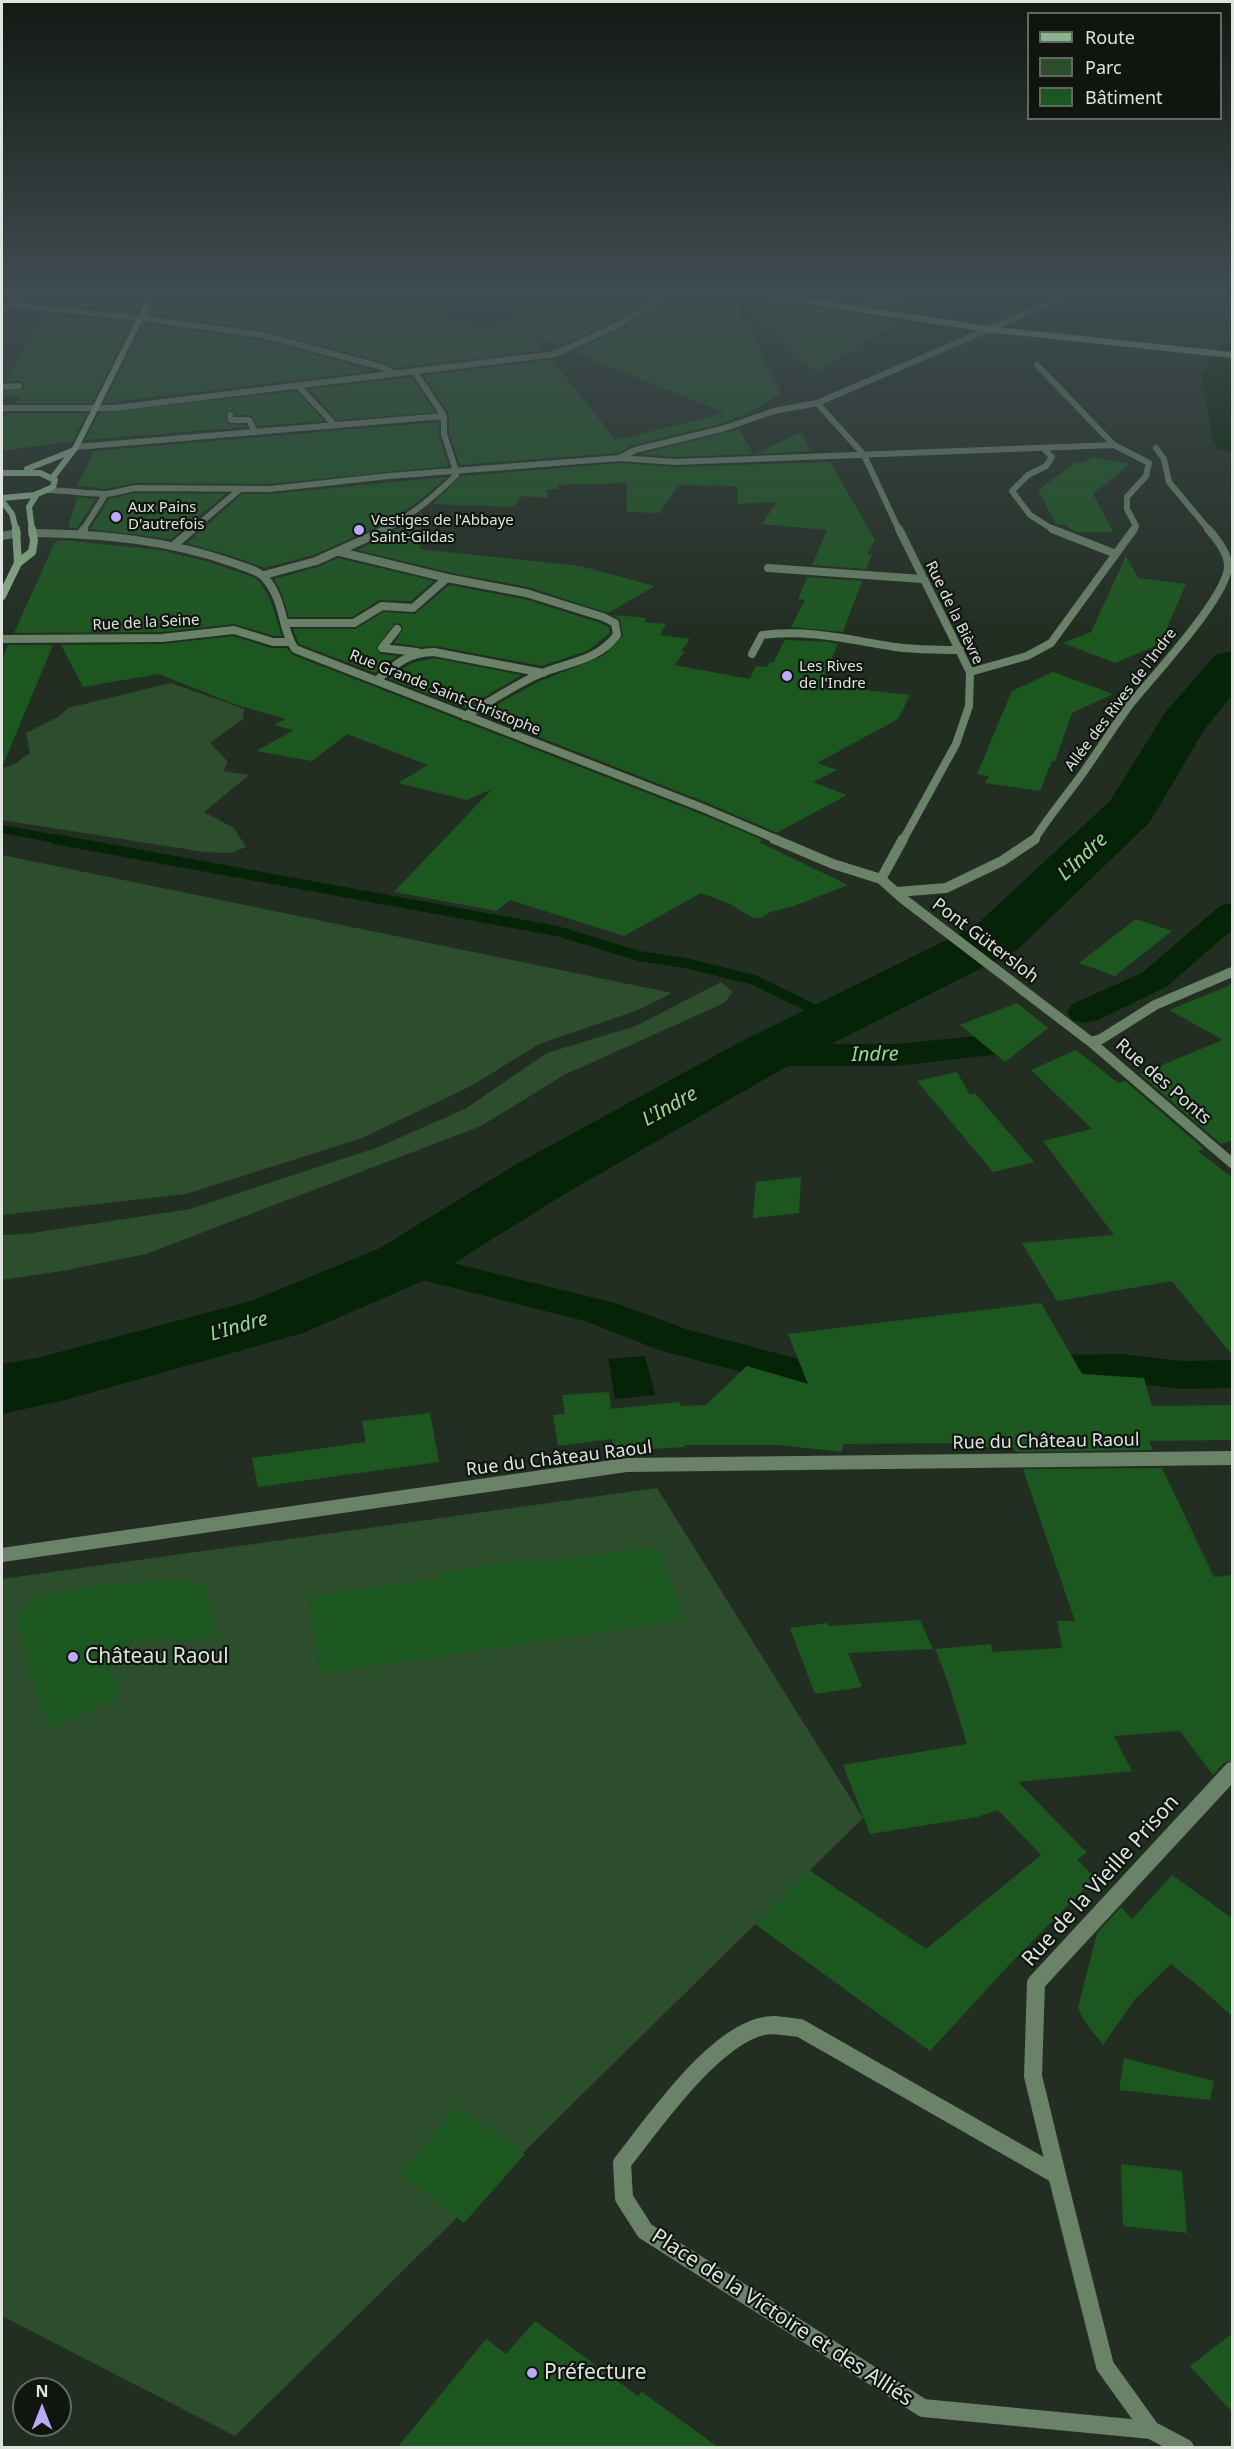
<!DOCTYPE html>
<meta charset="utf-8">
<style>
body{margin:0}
#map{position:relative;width:1234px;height:2449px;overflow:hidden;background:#232e23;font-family:"Noto Sans",sans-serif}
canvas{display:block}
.frame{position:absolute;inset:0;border:3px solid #dde4dd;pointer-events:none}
.legend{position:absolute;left:1027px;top:12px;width:195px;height:108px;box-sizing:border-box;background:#101510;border:2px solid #626862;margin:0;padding:8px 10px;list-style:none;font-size:18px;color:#dde4dd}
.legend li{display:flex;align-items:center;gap:12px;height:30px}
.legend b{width:30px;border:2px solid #626862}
.north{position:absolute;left:12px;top:2377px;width:60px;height:60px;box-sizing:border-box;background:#101510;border:2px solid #626862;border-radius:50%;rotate:0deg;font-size:16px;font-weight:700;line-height:24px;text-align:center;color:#dde4dd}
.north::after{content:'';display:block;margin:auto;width:21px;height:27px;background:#bbaaf6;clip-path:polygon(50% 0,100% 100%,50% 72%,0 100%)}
</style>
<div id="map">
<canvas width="1234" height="2449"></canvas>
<div class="frame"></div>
<ul class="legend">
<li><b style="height:8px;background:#8bb38b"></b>Route</li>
<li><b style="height:16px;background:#2d4e2d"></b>Parc</li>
<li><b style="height:16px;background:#1d5720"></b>Bâtiment</li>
</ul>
<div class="north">N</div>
</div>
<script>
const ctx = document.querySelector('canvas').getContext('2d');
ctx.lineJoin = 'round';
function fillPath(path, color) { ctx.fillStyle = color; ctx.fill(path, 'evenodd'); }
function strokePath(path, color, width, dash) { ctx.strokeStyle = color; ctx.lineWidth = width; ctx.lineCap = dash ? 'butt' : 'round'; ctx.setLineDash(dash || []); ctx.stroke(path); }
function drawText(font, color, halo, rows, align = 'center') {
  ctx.font = font + ' "Noto Sans",sans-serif'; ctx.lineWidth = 4.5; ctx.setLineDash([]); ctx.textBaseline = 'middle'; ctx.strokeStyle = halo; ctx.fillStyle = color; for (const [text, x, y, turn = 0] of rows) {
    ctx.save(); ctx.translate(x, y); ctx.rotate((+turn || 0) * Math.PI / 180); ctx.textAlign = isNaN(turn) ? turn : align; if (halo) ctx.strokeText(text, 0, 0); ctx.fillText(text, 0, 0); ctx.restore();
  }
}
const green = new Path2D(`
 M171 683 244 709 243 719 210 743 228 762 223 771 249 775 204 812 234 828 246 847 230 853 204 852 2 820V768L13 765 30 753 26 733 58 717 68 708Z
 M2 855 672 993 638 1010 539 1044 471 1086 362 1138 186 1194 2 1215Z
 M721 982 733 992 724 1003 564 1075 481 1126 146 1254 62 1271 2 1280V1235L26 1234 190 1209 376 1148 465 1109 547 1053 636 1026Z
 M657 1488 863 1818 235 2436 2 2316V1579Z`);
const water = new Path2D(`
 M645 1356 655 1395 615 1399 608 1359Z`);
const streamFar1 = new Path2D(`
 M2 829 62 840`);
const stream = new Path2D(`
 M54 839 557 931 639 956 685 963 754 980 834 1019`);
const canal = new Path2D(`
 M1232 903V930L1166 987 1098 1020 1085 1023 1072 1020 1067 1012 1072 1004 1142 973 1220 906Z
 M988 1035 1001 1038 1006 1046 1001 1054 895 1066H762L749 1063 744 1055 749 1047 762 1044H895Z
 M405 1251 615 1303 689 1330 873 1379 879 1389 873 1399 857 1403 659 1350 585 1321 390 1272 384 1263 390 1254Z
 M1122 1354 1183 1361 1232 1360V1388L1183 1389 1122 1382 1056 1383 1024 1389 1008 1385 1002 1375 1008 1365 1056 1355Z`);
const river = new Path2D(`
 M1232 342V453L1218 449 1213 441 1201 376 1220 345Z
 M1232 651V695L1204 730 1150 822 1017 950 784 1068 563 1195 430 1278 303 1333 65 1400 2 1414V1364L37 1358 251 1301 380 1248 515 1165 740 1042 975 926 1110 801 1164 714 1215 655Z`);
const building = new Path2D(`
 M104 291H148L137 312 74 306Z
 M159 291H312L486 328 598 291H662L614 321 559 346 532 335 544 350 395 368 383 362 263 330 148 314Z
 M678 291H730L781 393 742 417H733L734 419 721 424 633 445 618 453 460 465 449 433V414L423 375 552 360 616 440 725 413 573 352 619 330 676 295Z
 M730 291H738L742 296 900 321 816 372Z
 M780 291H897L851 302Z
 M927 291H949L914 312 878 307 923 296Z
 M55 315 132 322 92 403H16L21 396H2V392L23 389 24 385 21 381H6L27 345 40 338 28 337 47 326 33 325Z
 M143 324 261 340 375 371 104 403Z
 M412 377 435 412 337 420 309 389Z
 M296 391 324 421 258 426 251 415H235L230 410 225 414 227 424 246 425 247 427 85 440 99 413Z
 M7 413H87L73 441 2 451V420Z
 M439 422V436L449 466 270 484 136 483 105 489 77 485 94 451Z
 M739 429 753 454 675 457 640 454Z
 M801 432 811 451 755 454Z
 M1092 457 1130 464 1093 494 1113 532H1078L1068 528 1066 525 1056 524 1038 490 1076 462 1084 463Z
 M830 462 875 540 867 555H872L866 569 812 565 827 530 762 524 777 502 738 504 737 486 679 485 659 513 627 512V483L557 485 559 489 547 490 548 498 522 496 514 507 433 504 461 476 620 463 675 467Z
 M447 477 419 501 386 523 314 555 264 568 238 558 187 543 242 494H270Z
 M136 493 226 494 171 539 90 529 109 499Z
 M77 497 96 499 77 528H68Z
 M422 512 419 549 580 566 655 586 608 613 528 587 448 572 357 550 390 535Z
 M61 540 160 550 209 562 253 577 260 582 270 599 282 636H274L234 624 162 632 14 633 55 542Z
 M1126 556 1138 578 1186 584 1160 644 1115 663 1063 643 1091 632Z
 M338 558 434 581 411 601 379 600 352 617H289L282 594 274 579 318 567Z
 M807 577 862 581 843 632 791 627 805 600 798 599Z
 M449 585 524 599 601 623 609 627 610 633 587 651 542 666 435 646 421 647 394 643 403 629 401 624 395 623 376 648 381 654 397 656 375 673 299 644 293 629H355L384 612 415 614Z
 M613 615 647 618 644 622 666 624 660 635 690 639 681 651H685L674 665 750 679 756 666 768 667 770 662 773 663 785 640 828 642 838 644 820 685 910 695 898 719 817 763 837 770 813 782 847 795 778 832H775L705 802 480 714 538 682 603 656 623 636 620 620Z
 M233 636 271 648H287L293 655 701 814 763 840 759 842 848 885 794 906 770 912 762 918H753L728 903 701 893 624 936 510 900 497 911 394 892 492 789 467 800 398 783 428 765 347 734 312 761 256 751 294 730 274 725 285 719 234 704 159 674 83 687 61 645 162 644Z
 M8 645H53L2 767V660Z
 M434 658 522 675 465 708 389 679 412 663Z
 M1053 672 1113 694 1072 713 1055 761H1052L1040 791 985 783 989 776 977 774 1012 691Z
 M1136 919 1172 931 1115 976 1079 963Z
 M1233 984V1140L1221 1144 1140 1074 1223 1040 1169 1010Z
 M1017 1003 1048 1028 1005 1062 960 1025Z
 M1076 1050 1118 1083 1125 1081 1204 1149 1198 1151 1233 1178V1356L1172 1281 1057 1301 1022 1243 1114 1235 1043 1141 1092 1129 1031 1070Z
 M957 1072 970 1095 975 1093 1034 1162 993 1172 917 1081Z
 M801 1177 799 1213 753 1218 756 1182Z
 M1041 1303 1082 1374 1144 1378 1152 1406 1233 1405V1440L1149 1441 1153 1450 1015 1452 1014 1449 978 1447 977 1443 844 1444 841 1452 780 1445H685V1447L614 1451 612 1439 558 1446 553 1415 565 1414 562 1395 609 1392 611 1409 680 1402 681 1406 706 1405 747 1366 808 1384 788 1334Z
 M430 1413 439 1462 258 1487 252 1458 366 1442 362 1421Z
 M1162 1468 1214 1577 1233 1575V1760L1224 1763 1213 1775 1180 1731 1114 1736 1132 1771 1018 1782 1087 1853 1077 1859 1095 1878 1008 1966 930 2051 755 1924 809 1870 926 1949 1041 1855 998 1810 977 1817 870 1834 843 1765 967 1744 948 1682 935 1649 991 1644 992 1652 1062 1648 1057 1621H1075L1023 1469Z
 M659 1546 684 1620 320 1674 309 1597 439 1578 438 1573 531 1559 532 1564Z
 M187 1579 188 1585 204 1584 219 1635 184 1641 135 1640 110 1668 122 1692 118 1695 119 1698 50 1730 33 1679 26 1675 29 1665 16 1620 25 1610 24 1606 37 1596 96 1585Z
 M920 1620 933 1649 848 1653 862 1687 815 1694 790 1628 827 1623 829 1626Z
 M1172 1875 1233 1919V2017L1201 1988 1171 1964 1135 1999 1103 2045 1084 2020 1078 2008 1097 1933 1121 1907 1132 1919Z
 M1124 2058 1214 2081 1210 2100 1119 2090Z
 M458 2107 525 2154 464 2223 399 2173Z
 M1121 2164 1182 2171 1187 2233 1123 2226Z
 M535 2321 638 2396 642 2392 719 2448H397L486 2339 506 2354Z
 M1233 2333V2413L1190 2366Z`);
const laneFar1 = new Path2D(`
 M850 308 922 291
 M298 386 335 425
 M2 387 19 386
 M230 415 231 420H249L255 432
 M1114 445 1149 463 1146 476 1127 497V509L1136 526 1133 530
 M1043 448 1052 457 1046 466 1028 475 1012 491 1030 515 1054 530`);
const lane = new Path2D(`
 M1052 529 1116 554
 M768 568 922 579
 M286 623H354L382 606 413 608 447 578
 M397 629 382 648 417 652
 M752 654 762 635C808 629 850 640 895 647 917 650 938 650 960 650
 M970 672 1027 656 1051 643 1134 529`);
const streetFar4 = new Path2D(`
 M13 305 140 318 262 335 382 367 393 373
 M2 309 36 291
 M1037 365 1114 445
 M414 371 444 416V434L456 471
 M817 403 864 455 899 530
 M2 408H114L555 354 616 326 673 291
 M76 447 444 416
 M1156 448 1164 459 1169 482 1209 530
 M620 458 635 450 722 429 774 411 817 403 1078 291
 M48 490C67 491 84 493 102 494 110 495 127 489 136 488L270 489 389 476 620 458 675 462 1114 445
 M83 530 105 495
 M192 530 239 490
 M384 530C411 516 434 497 456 475V471`);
const streetFar3 = new Path2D(`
 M899 529 970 672 969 706 956 744 903 840
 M32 533C102 534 170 540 236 564 246 568 258 570 265 578 285 601 281 629 295 649L703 808 778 840
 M81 533 84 529
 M2 536 17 533
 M173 546 193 529
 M340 552 447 578 526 593 603 617 615 623 617 635C596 663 564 662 535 676 510 688 488 703 465 716
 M264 575 316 561 387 529
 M2 639 162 638 234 630 273 642H289
 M377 680C396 664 409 652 434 652L543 673
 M1034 840C1047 819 1062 801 1077 781 1095 757 1111 730 1129 706 1149 680 1231 594 1228 564 1227 552 1216 538 1208 529`);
const streetFar2 = new Path2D(`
 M774 839 833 864 881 879 902 898 1091 1042 1232 1163
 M881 879 903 839
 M897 892 946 888 1002 861 1035 839
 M1091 1042 1101 1039 1155 1005 1232 972`);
const streetFar1 = new Path2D(`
 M2 1555 626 1465 1232 1458`);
const street = new Path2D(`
 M774 2025 800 2028 1057 2175 1105 2366 1151 2430 923 2408 645 2231 624 2198 622 2163C653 2124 721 2024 774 2025Z
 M1057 2175 1033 2076 1036 1983 1232 1771
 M1151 2430 1185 2448`);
const secondaryFar1 = new Path2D(`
 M743 291 987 329 1232 355
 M27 469 72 451
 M2 473H40L55 480 53 487 35 495 2 498
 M53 477 76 447 154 291
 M2 501 12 514 16 530
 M32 530 29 507 37 494`);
const secondary = new Path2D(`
 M16 529 18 563
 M2 596 18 563 32 552 34 541 32 529`);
const markers = [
 [116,517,6,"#bbaaf6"],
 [359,530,6,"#bbaaf6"],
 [787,676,6,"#bbaaf6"],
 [73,1657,6,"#bbaaf6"],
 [532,2373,6,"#bbaaf6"]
];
const farPoinames = [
 ["Aux Pains",128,508],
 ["D'autrefois",128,525],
 ["Vestiges de l'Abbaye",371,521],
 ["Saint-Gildas",371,538],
 ["Les Rives",799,667],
 ["de l'Indre",799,684]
];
const farStreetnames = [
 ["Rue de la Bièvre",954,613,64],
 ["Rue de la Seine",146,623,-3],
 ["Rue Grande Saint-Christophe",445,693,22],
 ["Allée des Rives de l'Indre",1121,700,-53]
];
const streetNames = [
 ["Pont Gütersloh",985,941,37],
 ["Rue des Ponts",1163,1082,41],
 ["Rue du Château Raoul",1046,1442,-1],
 ["Rue du Château Raoul",559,1459,-7]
];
const waterNames = [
 ["L'Indre",1083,857,-43],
 ["Indre",875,1055,-1],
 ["L'Indre",670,1107,-29],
 ["L'Indre",239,1327,-16]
];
const nearPoinames = [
 ["Château Raoul",85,1657],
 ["Préfecture",544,2373]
];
const nearStreetnames = [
 ["Rue de la Vieille Prison",1101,1881,-48],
 ["Place de la Victoire et des Alliés",782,2318,33]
];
fillPath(green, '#2d4e2d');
fillPath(water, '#052306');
strokePath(streamFar1, '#052306', 8);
strokePath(stream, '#052306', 10);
fillPath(canal, '#052306');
fillPath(river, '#052306');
fillPath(building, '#1d5720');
strokePath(laneFar1, '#698268', 6);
strokePath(lane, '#698268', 8);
strokePath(streetFar4, '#698268', 6);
strokePath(streetFar3, '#698268', 8);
strokePath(streetFar2, '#698268', 10);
strokePath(streetFar1, '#698268', 14);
strokePath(street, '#698268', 18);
strokePath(secondaryFar1, '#8bb38b', 6);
strokePath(secondary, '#8bb38b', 8);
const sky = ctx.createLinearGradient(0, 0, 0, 634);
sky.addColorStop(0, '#131913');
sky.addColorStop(0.46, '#3f4c50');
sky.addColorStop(1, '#3f4c5000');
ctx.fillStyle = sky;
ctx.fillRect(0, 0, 1234, 634);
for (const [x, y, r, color] of markers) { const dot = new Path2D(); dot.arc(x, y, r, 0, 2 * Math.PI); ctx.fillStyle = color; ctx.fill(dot); strokePath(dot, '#101510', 2); }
drawText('15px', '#dde4dd', '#101510', farPoinames, 'left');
drawText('15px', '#dde4dd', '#101510', farStreetnames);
drawText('18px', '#dde4dd', '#101510', streetNames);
drawText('italic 20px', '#90e08f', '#101510', waterNames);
drawText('21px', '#dde4dd', '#101510', nearPoinames, 'left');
drawText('21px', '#dde4dd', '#101510', nearStreetnames);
</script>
